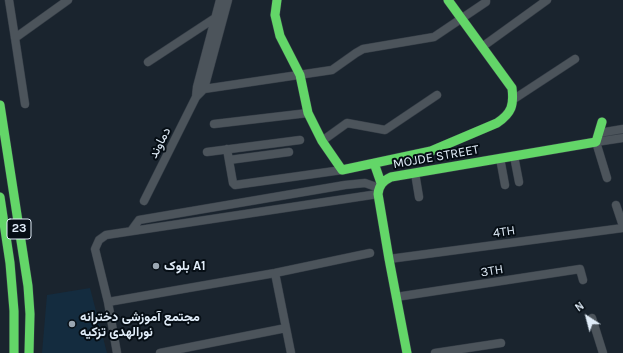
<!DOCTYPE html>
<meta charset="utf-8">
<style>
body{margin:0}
#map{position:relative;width:623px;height:353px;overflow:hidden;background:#1a242e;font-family:Karla,sans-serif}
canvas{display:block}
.north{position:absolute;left:567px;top:297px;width:40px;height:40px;-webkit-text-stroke:3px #060e15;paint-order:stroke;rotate:324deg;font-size:11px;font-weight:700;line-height:16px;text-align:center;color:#e1edf9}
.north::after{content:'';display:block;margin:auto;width:14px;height:18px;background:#e1edf9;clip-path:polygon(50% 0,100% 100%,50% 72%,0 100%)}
</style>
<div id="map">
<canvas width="623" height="353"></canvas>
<div class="north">N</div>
</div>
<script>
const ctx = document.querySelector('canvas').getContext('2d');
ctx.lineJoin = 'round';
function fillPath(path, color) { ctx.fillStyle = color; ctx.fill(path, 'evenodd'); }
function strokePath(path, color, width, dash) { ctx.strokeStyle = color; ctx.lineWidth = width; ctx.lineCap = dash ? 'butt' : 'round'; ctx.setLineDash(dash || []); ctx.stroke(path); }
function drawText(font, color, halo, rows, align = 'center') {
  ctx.font = font + ' Karla,Vazirmatn,sans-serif'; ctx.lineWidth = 4; ctx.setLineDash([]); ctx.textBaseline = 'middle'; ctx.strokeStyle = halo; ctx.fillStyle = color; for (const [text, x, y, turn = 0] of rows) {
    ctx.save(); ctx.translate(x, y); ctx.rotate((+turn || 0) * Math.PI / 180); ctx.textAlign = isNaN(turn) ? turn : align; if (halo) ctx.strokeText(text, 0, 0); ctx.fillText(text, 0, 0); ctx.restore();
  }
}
const built = new Path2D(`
 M90 288 107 353H42L47 295Z`);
const street = new Path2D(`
 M9 0 15 38 25 104
 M15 38 68 0
 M482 47 547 0
 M148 62 215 18
 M204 89 332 70 356 53 363 49 434 37 486 2V0
 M196 97 197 87 220 0
 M514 99 575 59
 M214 124 308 113
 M599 133 623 129
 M322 141 347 123 385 130 437 95
 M227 149 233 183 235 185 342 170
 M207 152 300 140
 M514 156 519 182
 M500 158 505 185
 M229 160 289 152
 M415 173 419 197
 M607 178 596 142 623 138
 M144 201 196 97 204 89 228 0
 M616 205 623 226
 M131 231 139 220 345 185 365 183 379 188
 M389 259 623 228
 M275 273 291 353
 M396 297 580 269 583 280
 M108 302 275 273 370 253
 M592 318 603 353
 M117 353 108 302 95 249 99 240 106 235 378 194
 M160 353 286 328
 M435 353 501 343`);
const fast = new Path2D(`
 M277 0 275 15 280 36 300 75 308 113 322 141 342 170 431 151 497 123C512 113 514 105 512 88L448 0
 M0 105 28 286 30 314 29 353
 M374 163 381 183
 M0 197 10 263 14 311V353
 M407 353 389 259 378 194C379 185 383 181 391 177L596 142 602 122`);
const markers = [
 [156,266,4,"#9ba7b2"],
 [72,324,4,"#9ba7b2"]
];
const shields = [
 [19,229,24]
];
const shieldNames = [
 ["23",19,229]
];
const streetNames = [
 ["دماوند",160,143,-63],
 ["MOJDE STREET",436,157,-10],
 ["4TH",504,232,-8],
 ["3TH",492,271,-9]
];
const poiNames = [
 ["بلوک A1",164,266],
 ["مجتمع آموزشی دخترانه",80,317],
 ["نورالهدی تزکیه",80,332]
];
fillPath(built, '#142c3f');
strokePath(street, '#363e47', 9);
strokePath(fast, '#363e47', 10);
strokePath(street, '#4c545b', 8);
strokePath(fast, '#63d668', 9);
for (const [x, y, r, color] of markers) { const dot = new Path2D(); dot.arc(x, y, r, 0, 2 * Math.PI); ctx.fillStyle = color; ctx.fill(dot); strokePath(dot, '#060e15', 1.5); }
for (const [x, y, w] of shields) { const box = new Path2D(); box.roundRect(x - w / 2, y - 10, w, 20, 3); ctx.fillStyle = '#060e15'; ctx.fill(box); strokePath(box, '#e1edf9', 1); }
drawText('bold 12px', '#e1edf9', null, shieldNames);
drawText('13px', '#e1edf9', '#060e15', streetNames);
drawText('bold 13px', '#e1edf9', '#060e15', poiNames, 'left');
</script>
